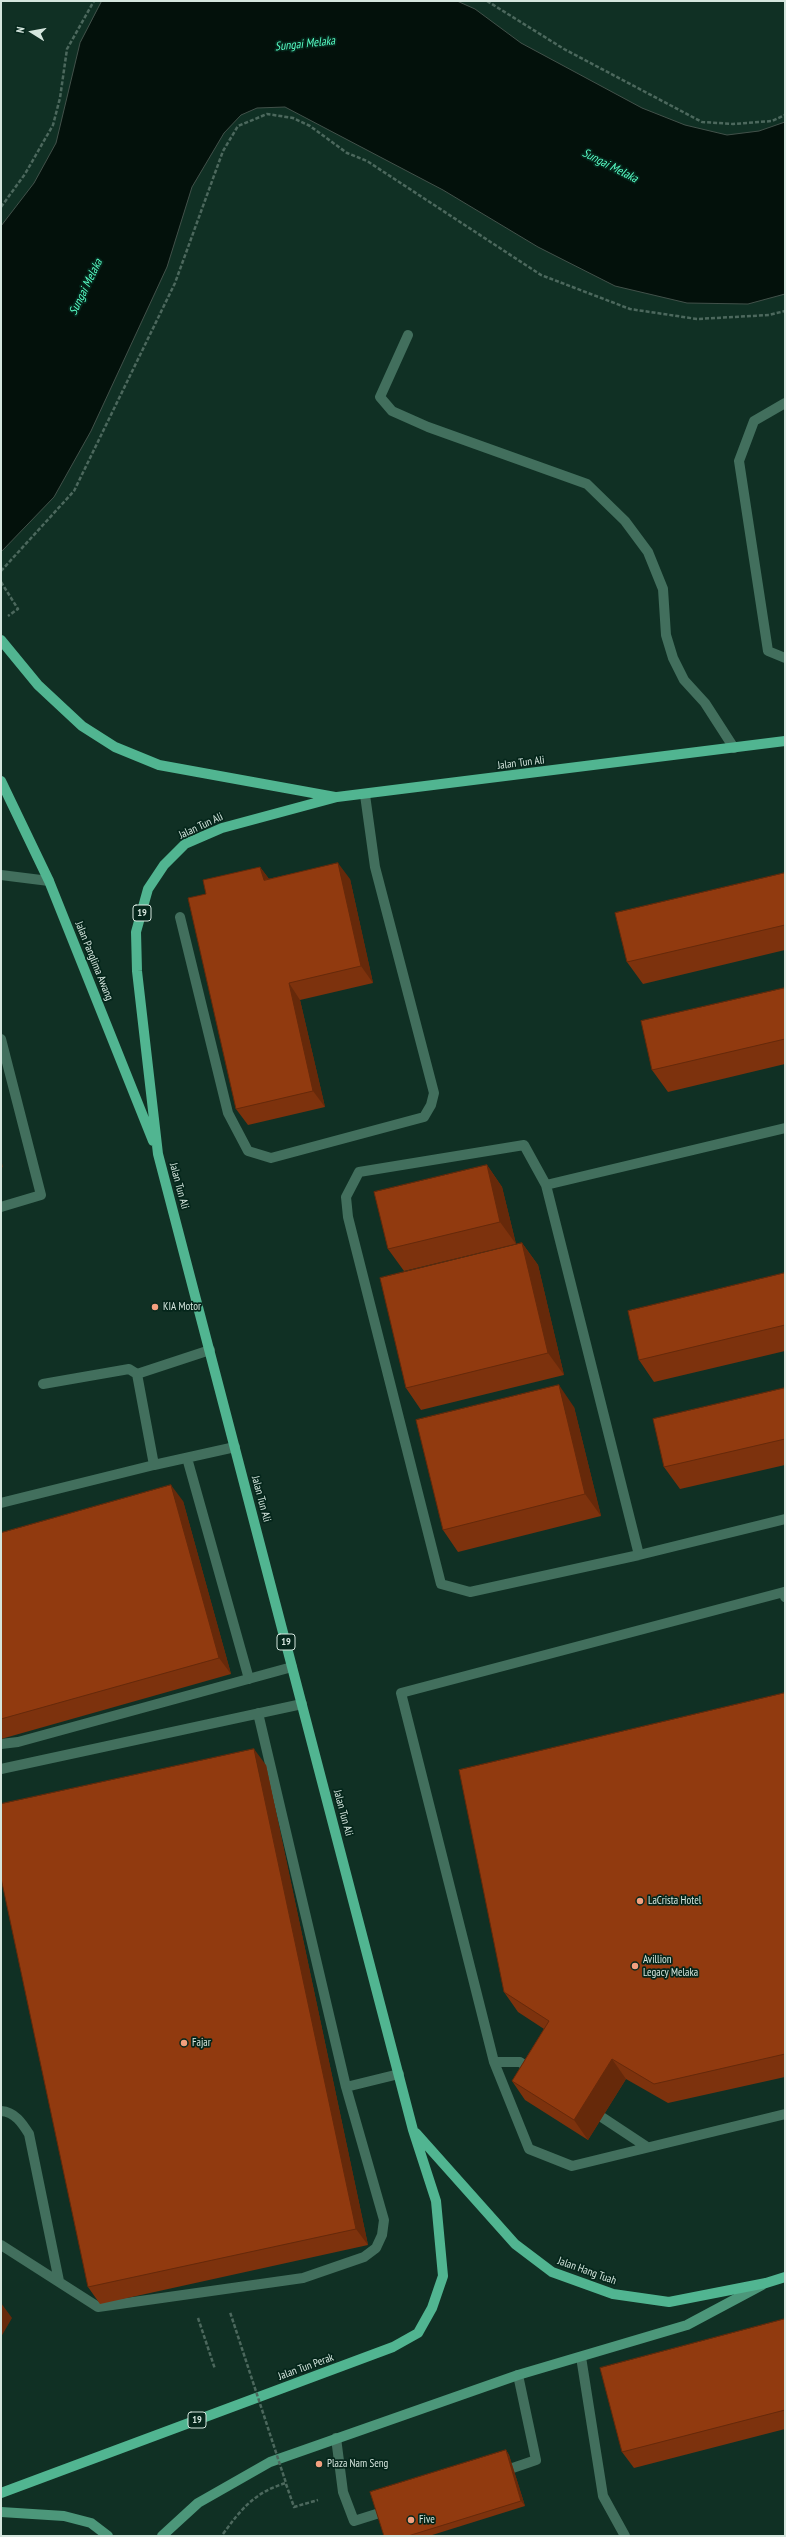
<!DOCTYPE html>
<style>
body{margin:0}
#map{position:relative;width:786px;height:2537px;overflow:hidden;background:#103024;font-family:"PT Sans Narrow",sans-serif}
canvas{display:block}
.frame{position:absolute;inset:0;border:2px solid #d5e6de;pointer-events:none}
.north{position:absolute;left:12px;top:12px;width:40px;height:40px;-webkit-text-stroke:3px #05261b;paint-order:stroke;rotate:281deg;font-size:11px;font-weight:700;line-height:16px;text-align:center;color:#d5e6de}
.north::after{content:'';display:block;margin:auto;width:14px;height:18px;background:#d5e6de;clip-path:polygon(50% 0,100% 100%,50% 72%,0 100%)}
</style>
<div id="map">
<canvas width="786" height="2537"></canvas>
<div class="frame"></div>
<div class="north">N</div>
</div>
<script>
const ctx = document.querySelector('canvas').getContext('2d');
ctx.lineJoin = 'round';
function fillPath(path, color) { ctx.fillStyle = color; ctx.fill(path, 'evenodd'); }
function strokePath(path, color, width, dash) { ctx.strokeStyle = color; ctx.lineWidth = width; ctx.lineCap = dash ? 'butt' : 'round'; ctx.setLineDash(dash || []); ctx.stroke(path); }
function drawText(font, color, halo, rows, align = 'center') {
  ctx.font = font + ' "PT Sans Narrow",sans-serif'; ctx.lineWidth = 3.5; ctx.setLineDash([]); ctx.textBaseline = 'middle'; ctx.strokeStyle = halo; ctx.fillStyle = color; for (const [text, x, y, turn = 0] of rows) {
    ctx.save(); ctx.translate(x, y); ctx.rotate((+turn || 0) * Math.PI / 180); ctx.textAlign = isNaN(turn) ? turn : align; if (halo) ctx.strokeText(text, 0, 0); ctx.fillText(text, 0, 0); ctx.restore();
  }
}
const water = new Path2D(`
 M102 1H457L475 9 521 43 642 108 685 125 727 135 759 131 785 122V294L748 304 687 303 615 286 538 247 443 190 285 107 257 108 241 115 224 133 192 187 167 267 91 431 54 497 1 552V226L34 183 56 143 80 43Z`);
const path = new Path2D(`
 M487 1 564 49 702 122 733 124 772 121 785 115
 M1 207 25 174 53 125 60 98 67 49 94 1
 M1 571 74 491 175 283 223 151 238 126 267 114 293 118 310 126 347 153 367 161 541 275 630 309 697 319 769 315 785 311
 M1 582 18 609 8 616
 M198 2318 215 2369
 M286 2484 294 2507 318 2500`);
const lane = new Path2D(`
 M408 335 380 397 392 411 428 427 587 484 625 521 648 552 663 589 666 635 673 658 684 680 705 703 734 748
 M785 403 754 421 739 461 768 651 785 658
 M1 875 49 881
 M180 917 228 1113 248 1151 271 1158 424 1117 431 1105 434 1093 375 867 365 795
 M1 1039 41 1195 1 1207
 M785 1128 546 1185 524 1145 359 1172 346 1197 348 1217 441 1584 470 1592 639 1555 785 1519
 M546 1185 639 1555
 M137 1374 210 1350
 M43 1384 129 1369 137 1374 154 1465
 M187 1458 249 1679
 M1 1503 154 1465 235 1447
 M785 1597 784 1592 401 1693 494 2062 529 2149 572 2166 785 2114
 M258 1713 346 2087
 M1 1744 18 1742 292 1667
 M1 1769 302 1704
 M494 2062H520L533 2071
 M591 2110 647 2147
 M1 2111C15 2112 22 2123 29 2134L59 2281
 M1 2245 98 2307 303 2278 364 2257 376 2248 382 2235 384 2220 346 2087 399 2074
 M336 2438 343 2492 354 2521 389 2510
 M501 2472 536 2460 518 2375`);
const street = new Path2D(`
 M581 2357 603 2496 625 2536`);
const secondary = new Path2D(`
 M1 2512 64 2516 91 2523 108 2536
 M162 2536 198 2503 270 2462 518 2375 687 2325 762 2285`);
const primary = new Path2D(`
 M1 640 38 685 82 726 115 747 159 765 335 797
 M1 781 49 881 153 1141
 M416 2133 515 2244 552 2272 613 2294 669 2302 766 2283 785 2277
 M1 2493 393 2347 418 2333 432 2308 443 2276 436 2201 413 2130 158 1154 137 971 136 932 148 889 164 865 185 844 222 828 337 797 785 741`);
const pathBridge = new Path2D(`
 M223 2534C241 2509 255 2492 286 2483L230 2312`);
const wall = new Path2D(`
 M260 867 269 879H350L373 983 300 1000 325 1107 248 1125 236 1109 206 894Z
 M785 873V950L643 984 627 962Z
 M785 988V1064L668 1092 652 1070Z
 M487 1165 502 1187 516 1244 404 1271 388 1249Z
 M522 1243 538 1265 564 1375 421 1410 406 1388Z
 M785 1273V1351L654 1382 639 1360Z
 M785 1388V1465L680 1489 664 1467Z
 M574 1407 601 1516 458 1552 443 1530Z
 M183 1501 231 1674 1 1739V1533Z
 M785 1693V2077L668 2103 626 2079 588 2140 525 2100 512 2081 544 2029 518 2012 504 1992Z
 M266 1765 368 2245 100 2304 88 2287Z
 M785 2319V2429L634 2468 622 2452Z
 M506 2450 509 2455 525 2506 429 2536H384Z`);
const shadedWall = new Path2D(`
 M338 863 350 879 373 983 361 966Z
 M260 867 272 883 264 880Z
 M289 983 300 1000 325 1107 313 1091Z
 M1 1159 3 1168 1 1165Z
 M487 1165 502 1187 516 1244 500 1222Z
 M522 1243 538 1265 564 1375 548 1353Z
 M559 1385 574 1407 601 1516 585 1494Z
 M171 1485 183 1501 231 1674 219 1658Z
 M254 1749 266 1765 368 2245 356 2229Z
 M612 2059 626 2079 588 2140 574 2120Z
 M1 2303 12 2318 1 2337Z
 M506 2450 509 2455 525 2506 521 2501Z`);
const building = new Path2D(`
 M338 863 361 966 289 983 313 1091 236 1109 188 898 206 894 203 880 260 867 264 880Z
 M785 873V925L627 962 615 913Z
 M785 988V1039L652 1070 641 1021Z
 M487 1165 500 1222 388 1249 374 1192Z
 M522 1243 548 1353 406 1388 380 1278Z
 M785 1273V1325L639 1360 628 1311Z
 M559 1385 585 1494 443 1530 416 1420Z
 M785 1388V1439L664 1467 653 1419Z
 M171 1485 219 1658 1 1719V1533Z
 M785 1693V2054L654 2084 612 2059 574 2120 512 2081 549 2021 504 1992 459 1770Z
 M254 1749 356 2229 88 2287 1 1878V1804Z
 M785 2319V2410L622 2452 600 2368Z
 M506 2450 521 2501 408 2536H384L370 2492Z`);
const markers = [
 [155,1307,4,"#f2a07f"],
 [640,1901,4,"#f2a07f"],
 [635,1966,4,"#f2a07f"],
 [184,2043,4,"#f2a07f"],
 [319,2464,4,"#f2a07f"],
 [411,2520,4,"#f2a07f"]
];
const shields = [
 [142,913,18],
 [286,1642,18],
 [197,2420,18]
];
const shieldNames = [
 ["19",142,913],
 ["19",286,1642],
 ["19",197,2420]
];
const streetNames = [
 ["Jalan Tun Ali",521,763,-7],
 ["Jalan Tun Ali",201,826,-25],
 ["Jalan Panglima Awang",94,961,68],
 ["Jalan Tun Ali",179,1186,75],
 ["Jalan Tun Ali",261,1499,75],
 ["Jalan Tun Ali",343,1813,75],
 ["Jalan Hang Tuah",587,2271,20],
 ["Jalan Tun Perak",306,2367,-20]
];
const poiNames = [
 ["KIA Motor",163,1307],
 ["LaCrista Hotel",648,1901],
 ["Avillion",643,1960],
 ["Legacy Melaka",643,1973],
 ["Fajar",192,2043],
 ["Plaza Nam Seng",327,2464],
 ["Five",419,2520]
];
const waterNames = [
 ["Sungai Melaka",305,44,-6],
 ["Sungai Melaka",610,166,27],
 ["Sungai Melaka",86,287,-64]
];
fillPath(water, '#03110b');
strokePath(water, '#42514a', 1);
strokePath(path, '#4c685d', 2.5, [4, 2]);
strokePath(lane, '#426f5d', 10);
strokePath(street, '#426f5d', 10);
strokePath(secondary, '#4c977a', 10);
strokePath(primary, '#51b591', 10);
strokePath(pathBridge, '#4c685d', 2.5, [4, 2]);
fillPath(wall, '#7d320d');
fillPath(shadedWall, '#66290a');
fillPath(building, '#913a0f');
strokePath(building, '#66290a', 1);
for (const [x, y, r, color] of markers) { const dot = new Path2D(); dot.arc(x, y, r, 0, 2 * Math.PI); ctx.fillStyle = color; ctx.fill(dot); strokePath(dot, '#05261b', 1.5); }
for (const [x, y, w] of shields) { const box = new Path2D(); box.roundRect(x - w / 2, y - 8, w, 16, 3); ctx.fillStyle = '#05261b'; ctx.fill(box); strokePath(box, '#d5e6de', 1); }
drawText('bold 10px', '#d5e6de', null, shieldNames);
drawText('11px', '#d5e6de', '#05261b', streetNames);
drawText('11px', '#d5e6de', '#05261b', poiNames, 'left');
drawText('italic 12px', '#58fec6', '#05261b', waterNames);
</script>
